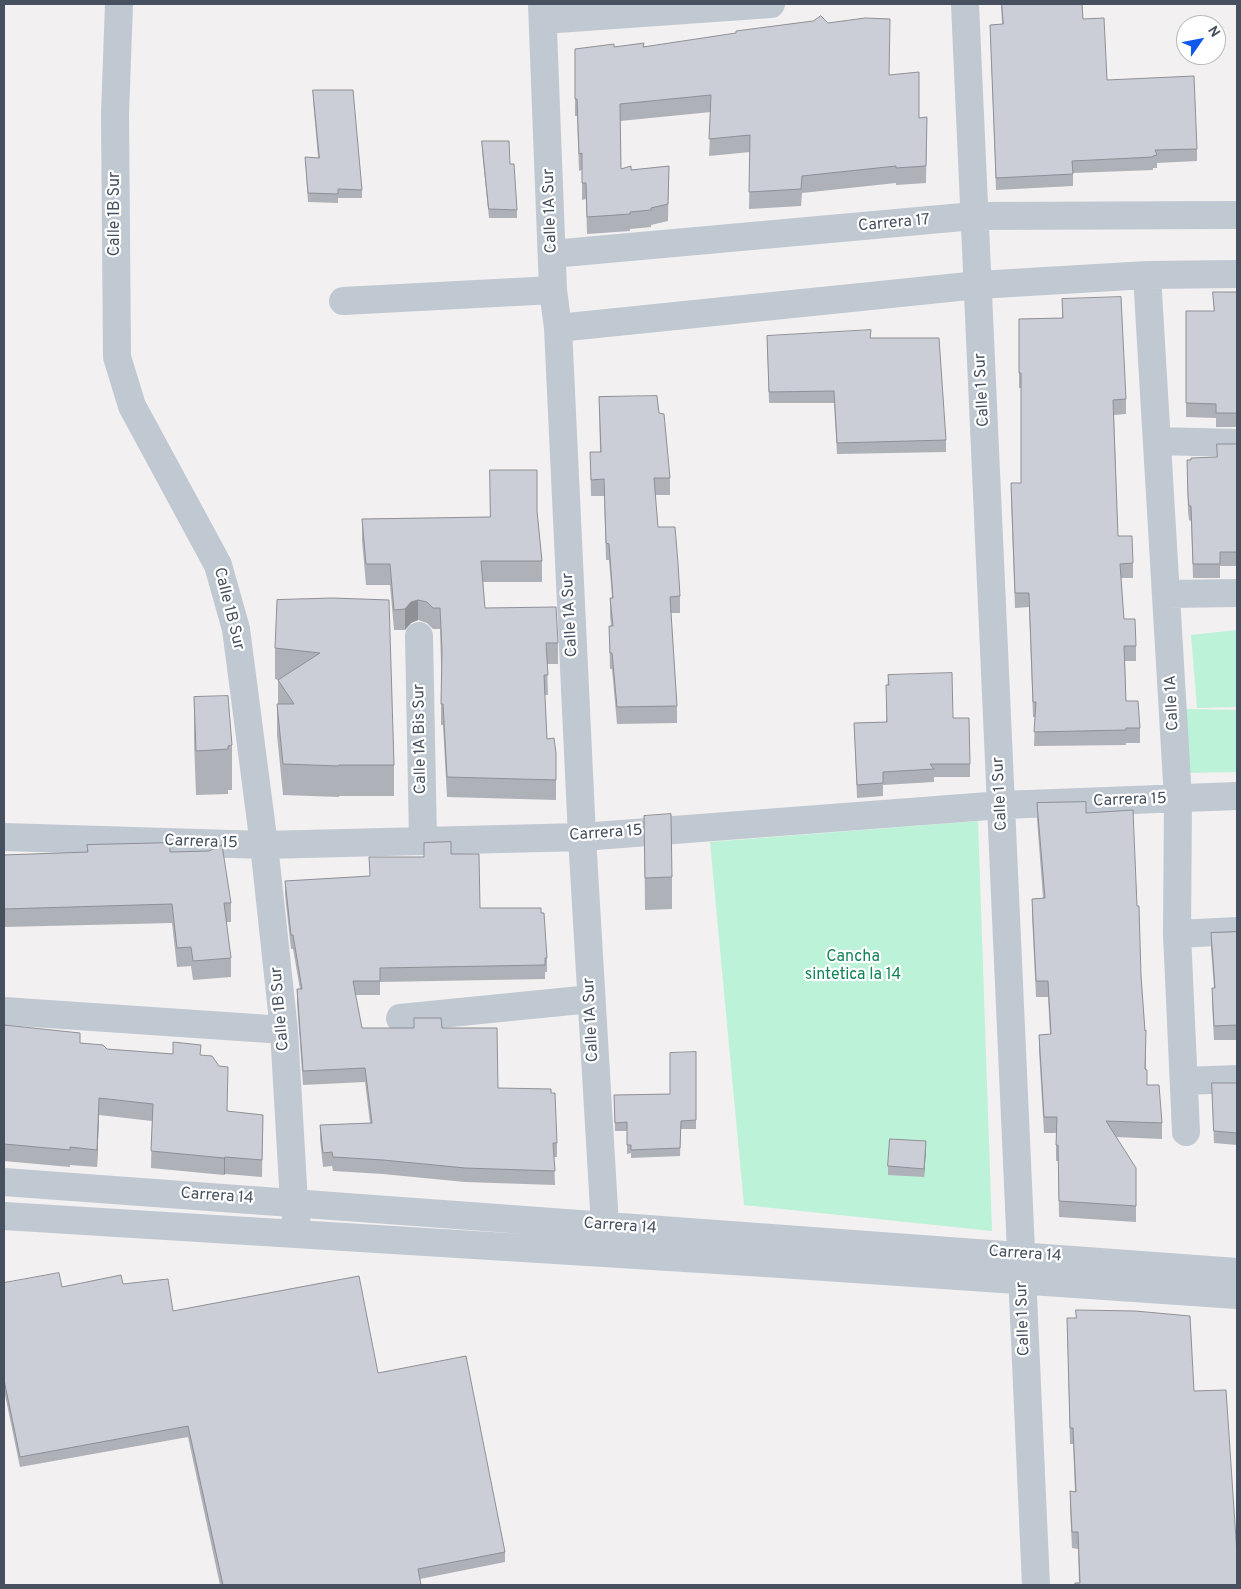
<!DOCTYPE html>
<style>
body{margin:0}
#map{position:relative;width:1241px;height:1589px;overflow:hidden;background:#f2f0f0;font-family:Overpass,sans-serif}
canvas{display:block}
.frame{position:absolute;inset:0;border:5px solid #46505e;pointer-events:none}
.north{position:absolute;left:1176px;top:15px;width:50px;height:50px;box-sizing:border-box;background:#fff;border:1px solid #b5b9bf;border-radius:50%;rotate:57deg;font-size:14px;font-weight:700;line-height:20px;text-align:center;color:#46505e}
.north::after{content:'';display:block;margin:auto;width:18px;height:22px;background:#0e58ed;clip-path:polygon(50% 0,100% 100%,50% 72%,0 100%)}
</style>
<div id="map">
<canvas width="1241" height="1589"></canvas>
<div class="frame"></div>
<div class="north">N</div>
</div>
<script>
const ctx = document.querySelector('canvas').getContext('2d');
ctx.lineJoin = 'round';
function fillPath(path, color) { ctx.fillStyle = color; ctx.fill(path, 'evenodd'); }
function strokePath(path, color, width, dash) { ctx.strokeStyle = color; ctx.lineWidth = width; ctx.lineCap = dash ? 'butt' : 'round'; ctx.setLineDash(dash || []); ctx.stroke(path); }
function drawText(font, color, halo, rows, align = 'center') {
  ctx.font = font + ' Overpass,sans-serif'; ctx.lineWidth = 4.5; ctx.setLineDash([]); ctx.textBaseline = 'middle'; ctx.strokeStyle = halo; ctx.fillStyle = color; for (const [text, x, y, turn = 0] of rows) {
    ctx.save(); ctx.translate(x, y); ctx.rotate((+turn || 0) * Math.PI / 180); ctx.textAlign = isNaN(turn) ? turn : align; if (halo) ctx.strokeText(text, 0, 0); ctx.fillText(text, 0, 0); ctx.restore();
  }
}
const green = new Path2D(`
 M1237 630V707L1197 708 1191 635Z
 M1186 709 1237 710V772L1186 773Z
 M978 821 992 1231 744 1205 710 842Z`);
const minor = new Path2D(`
 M119 4 115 114 117 357 132 406 218 565 236 629 264 845 284 1030 294 1203 298 1234
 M542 4 553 290 558 328 582 837 605 1226
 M965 4 1036 1585
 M543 20 771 4
 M552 254 974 216 1237 215
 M1147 275 1178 799 1177 934 1186 1132
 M343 301 553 290
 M558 328 978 285 1147 275 1237 274
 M1157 441 1237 443
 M1167 594 1237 593
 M419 636 423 841
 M4 837 264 845 582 837 1002 805 1237 796
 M1177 934 1237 931
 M4 1011 284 1030
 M400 1018 591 999
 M1185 1081 1237 1079
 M4 1182 1237 1272
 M4 1216 766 1263 1237 1295`);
const wall = new Path2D(`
 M1001 4H1082L1083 19 1107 80 1197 149V161L1157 163V168H1153V170L1073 173V186L996 190 990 25 1002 24Z
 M644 46 889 75 919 118 927 117 926 183 896 185V183L802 193 801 206 749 209 750 152 709 156 711 112 620 121 621 169 631 170 669 166 668 221 651 225V227L630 229V231L587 234 586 199 582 200V170L579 171 577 116H575V49Z
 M313 90 362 190V198H338V203L308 202 305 157 318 158 313 99Z
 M482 141 510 164 517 210V218H489L482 150Z
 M1213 292H1237V427H1216V418L1186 417V311H1214Z
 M1062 299 1126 399V414L1114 415 1118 536 1133 563V578H1121L1124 619 1136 646V661H1125L1126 701 1140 728V743H1126V745L1034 746 1035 717H1033L1029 607 1015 608 1011 498V483H1021V388H1019V319L1062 318Z
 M767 336 871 338 946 440V452L837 454 834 403H769Z
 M599 397 659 413 670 478V495H655L658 527 680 596V613H671L677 706V723L617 724 612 669H610L609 626H611L610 615V598H612L609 560H606L604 496H591L590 452H600Z
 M1237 444V566H1220V578H1193L1191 521 1189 520 1188 511 1187 460 1217 457Z
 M537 511 542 561V582H483L485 608 558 643V664H547L548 695H545L547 739 556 753V800L447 797 443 725H441V664L440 629H433L427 623 418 620 411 623 405 630H394L390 585H366L362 540V519L490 517Z
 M333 598 394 765V796H339V797L283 795 277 735V704H278V680L275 679V648Z
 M888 675 953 718 970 764V777H934V782L883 785V796L857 798 854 723 886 722Z
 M194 697 232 745V790H228V794L196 795 194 741Z
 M1037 803 1086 813 1141 976 1146 1046V1069L1147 1085 1162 1123V1139L1116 1137 1136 1168V1222L1059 1217 1058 1161H1056V1133H1044L1039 1051V1035L1050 1034 1048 997H1036L1032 915V899L1043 898 1037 819Z
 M644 816 672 877V909L645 910Z
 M87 845 170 852 231 903V922H226L231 958V977L193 980 191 966 177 967 172 923 4 927V855L87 852Z
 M451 854 480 908 541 913 547 958V972H545V979L380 982V995H355L362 1028H442L498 1088 557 1143V1157H554L555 1185 465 1182 383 1174 333 1171 332 1166 323 1167 320 1139V1125L370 1123 365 1082 303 1085 297 1003V989H300L293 949H291L285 895V881L369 876 424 857Z
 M1237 932V1040H1214L1212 1003V988H1214L1211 948V933Z
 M4 1025 107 1049 173 1054 201 1055 227 1111 263 1115 262 1177 225 1174 224 1175 151 1168 152 1121 99 1115 97 1167 70 1165V1167L4 1161Z
 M696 1052V1129H681L680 1156 631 1158V1153L627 1154V1131H615L614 1095 670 1094Z
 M1212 1083H1237V1145L1214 1143Z
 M926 1150 924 1177 888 1175V1166Z
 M4 1283 62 1287 123 1284 173 1311 378 1373 505 1552V1562L420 1579 421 1585H220L188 1437 20 1467 4 1390Z
 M1067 1318 1194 1391 1226 1390 1079 1583 1078 1549 1072 1548 1070 1508V1491L1075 1492 1073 1444H1070Z`);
const shadedWall = new Path2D(`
 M418 600V620L411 623 405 630V609L411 602Z
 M99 1098V1115L97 1167V1150Z
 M926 1141V1150L924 1177V1169Z
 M225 1157V1174L224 1175V1158Z`);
const building = new Path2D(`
 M1002 4H1082L1083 19 1104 18 1107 80 1194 76 1197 149 1155 150 1157 155 1153 156V157L1072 161 1073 174 996 178 990 25 1003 24Z
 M821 16 828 23 865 18 890 19 889 75 919 72V118L927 117 926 166 896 168V166L802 176 801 189 749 192 750 135 709 139 711 95 620 104 621 169 631 166V170L669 166 668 204 651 208V210L630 212V214L587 217 586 183H582V153L579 154 577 99H575V49L614 44V47L644 43 643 47 736 33V31L813 21Z
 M313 90H353L362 190 338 189V194L308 193 305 157 319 158Z
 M482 141H509L510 164H514L517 210 489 209Z
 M1213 292H1237V413H1216V404L1186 403V311H1214Z
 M1121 297 1126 399 1113 400 1118 536H1132L1133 563 1120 564 1124 619H1135L1136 646H1124L1126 701H1138L1140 728H1126V730L1034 732 1036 702H1033L1029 593H1015L1011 483H1021V373H1019V319L1063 318 1062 299Z
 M871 330 870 338H939L946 440 837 443 834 391 769 392 767 336Z
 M657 396 659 413 664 414 670 478H654L658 527H675L678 563 680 596 670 597 677 706 617 707 612 653H610L609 626H613L610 598H613L609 544 606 543 604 479 591 480 590 452H601L599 397Z
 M1217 444H1237V552H1220V564H1193L1191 506H1189L1188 497 1187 460H1191V458L1217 457Z
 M490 470H537V511L542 561H481L485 608 556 607 558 643H546L548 675H544L547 739 554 738 556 753V780L447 777 443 704H441L442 650 440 608H433L427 602 418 600 411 602 405 609 394 610 390 564H366L362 519 490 517Z
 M333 598 389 600 394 765H339V766L283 764 277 704H294L278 680 320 653 275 648 277 600Z
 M952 673 953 718H969L970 764H930L934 769 883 772V783L857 785 854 723 887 722 886 685H889L888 675Z
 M228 696 232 745 228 746V749L196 751 194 697Z
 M1086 802V813L1133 810 1137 906H1139L1141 976 1145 1031 1146 1030 1145 1069 1147 1070V1085H1159L1162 1123 1106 1121 1136 1168V1206L1059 1201 1058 1145H1056L1057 1117H1044L1039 1035 1051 1034 1048 981H1036L1032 899 1045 898 1037 803Z
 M671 814 672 877 645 878 644 816Z
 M451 842V854H479L480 908H541V913H544L547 958H545V965L380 968V981H353L362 1028H414V1018H441L442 1028H497L498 1088 551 1089V1093H555L557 1143H553L555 1171 465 1168 383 1160 333 1157 332 1152 323 1153 320 1125 372 1123 365 1068 303 1071 297 989H302L293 935H291L285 881 370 876 369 857H424V843Z
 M170 843V852L209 851 222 845 231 903H224L231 958 193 961 191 947 177 948 172 904 4 909V855L88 852 87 845Z
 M1237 932V1025L1214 1026 1212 988H1215L1211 933Z
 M4 1025 80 1033V1043L103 1045 107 1049 173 1054V1042L201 1045 200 1055 212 1056 219 1066 228 1067 227 1111 263 1115 262 1160 225 1157 224 1158 151 1151 153 1104 99 1098 97 1150 70 1147V1150L4 1144Z
 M696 1052V1120L681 1121 680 1148 631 1150V1145H627V1122L615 1123 614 1095 670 1094V1053Z
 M1212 1083H1237V1133L1214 1131Z
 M890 1139 926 1141 924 1169 888 1166Z
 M59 1273 62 1287 121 1275 123 1284 168 1279 173 1311 359 1276 378 1373 466 1356 505 1552 418 1569 421 1585H223L188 1426 20 1457 4 1380V1283Z
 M1076 1310 1135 1311 1190 1316 1194 1391 1226 1390 1237 1554V1585H1075V1583H1080L1078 1532H1072L1070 1491 1076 1492 1073 1428H1070L1067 1318H1076Z`);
const streetNames = [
 ["Calle 1A Sur",551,211,-92],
 ["Calle 1B Sur",116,214,-90],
 ["Carrera 17",894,224,-5],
 ["Calle 1 Sur",983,390,-93],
 ["Calle 1B Sur",228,609,76],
 ["Calle 1A Sur",571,615,-93],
 ["Calle 1A",1173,703,-93],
 ["Calle 1A Bis Sur",421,739,-91],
 ["Calle 1 Sur",1001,794,-93],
 ["Carrera 15",1130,801,-2],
 ["Carrera 15",606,834,-4],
 ["Carrera 15",201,843,2],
 ["Calle 1B Sur",281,1009,-95],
 ["Calle 1A Sur",592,1020,-93],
 ["Carrera 14",217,1197,4],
 ["Carrera 14",620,1227,4],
 ["Carrera 14",1025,1255,4],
 ["Calle 1 Sur",1024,1319,-92]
];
const parkNames = [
 ["Cancha",853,958],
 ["sintetica la 14",853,976]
];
fillPath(green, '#bcf2d7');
strokePath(minor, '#c0c8d2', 28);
fillPath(wall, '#afb1b8');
fillPath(shadedWall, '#8e9096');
fillPath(building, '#cbced6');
strokePath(building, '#8e9096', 1);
drawText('16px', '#46505e', '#fff', streetNames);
drawText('16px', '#128558', '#fff', parkNames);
</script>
